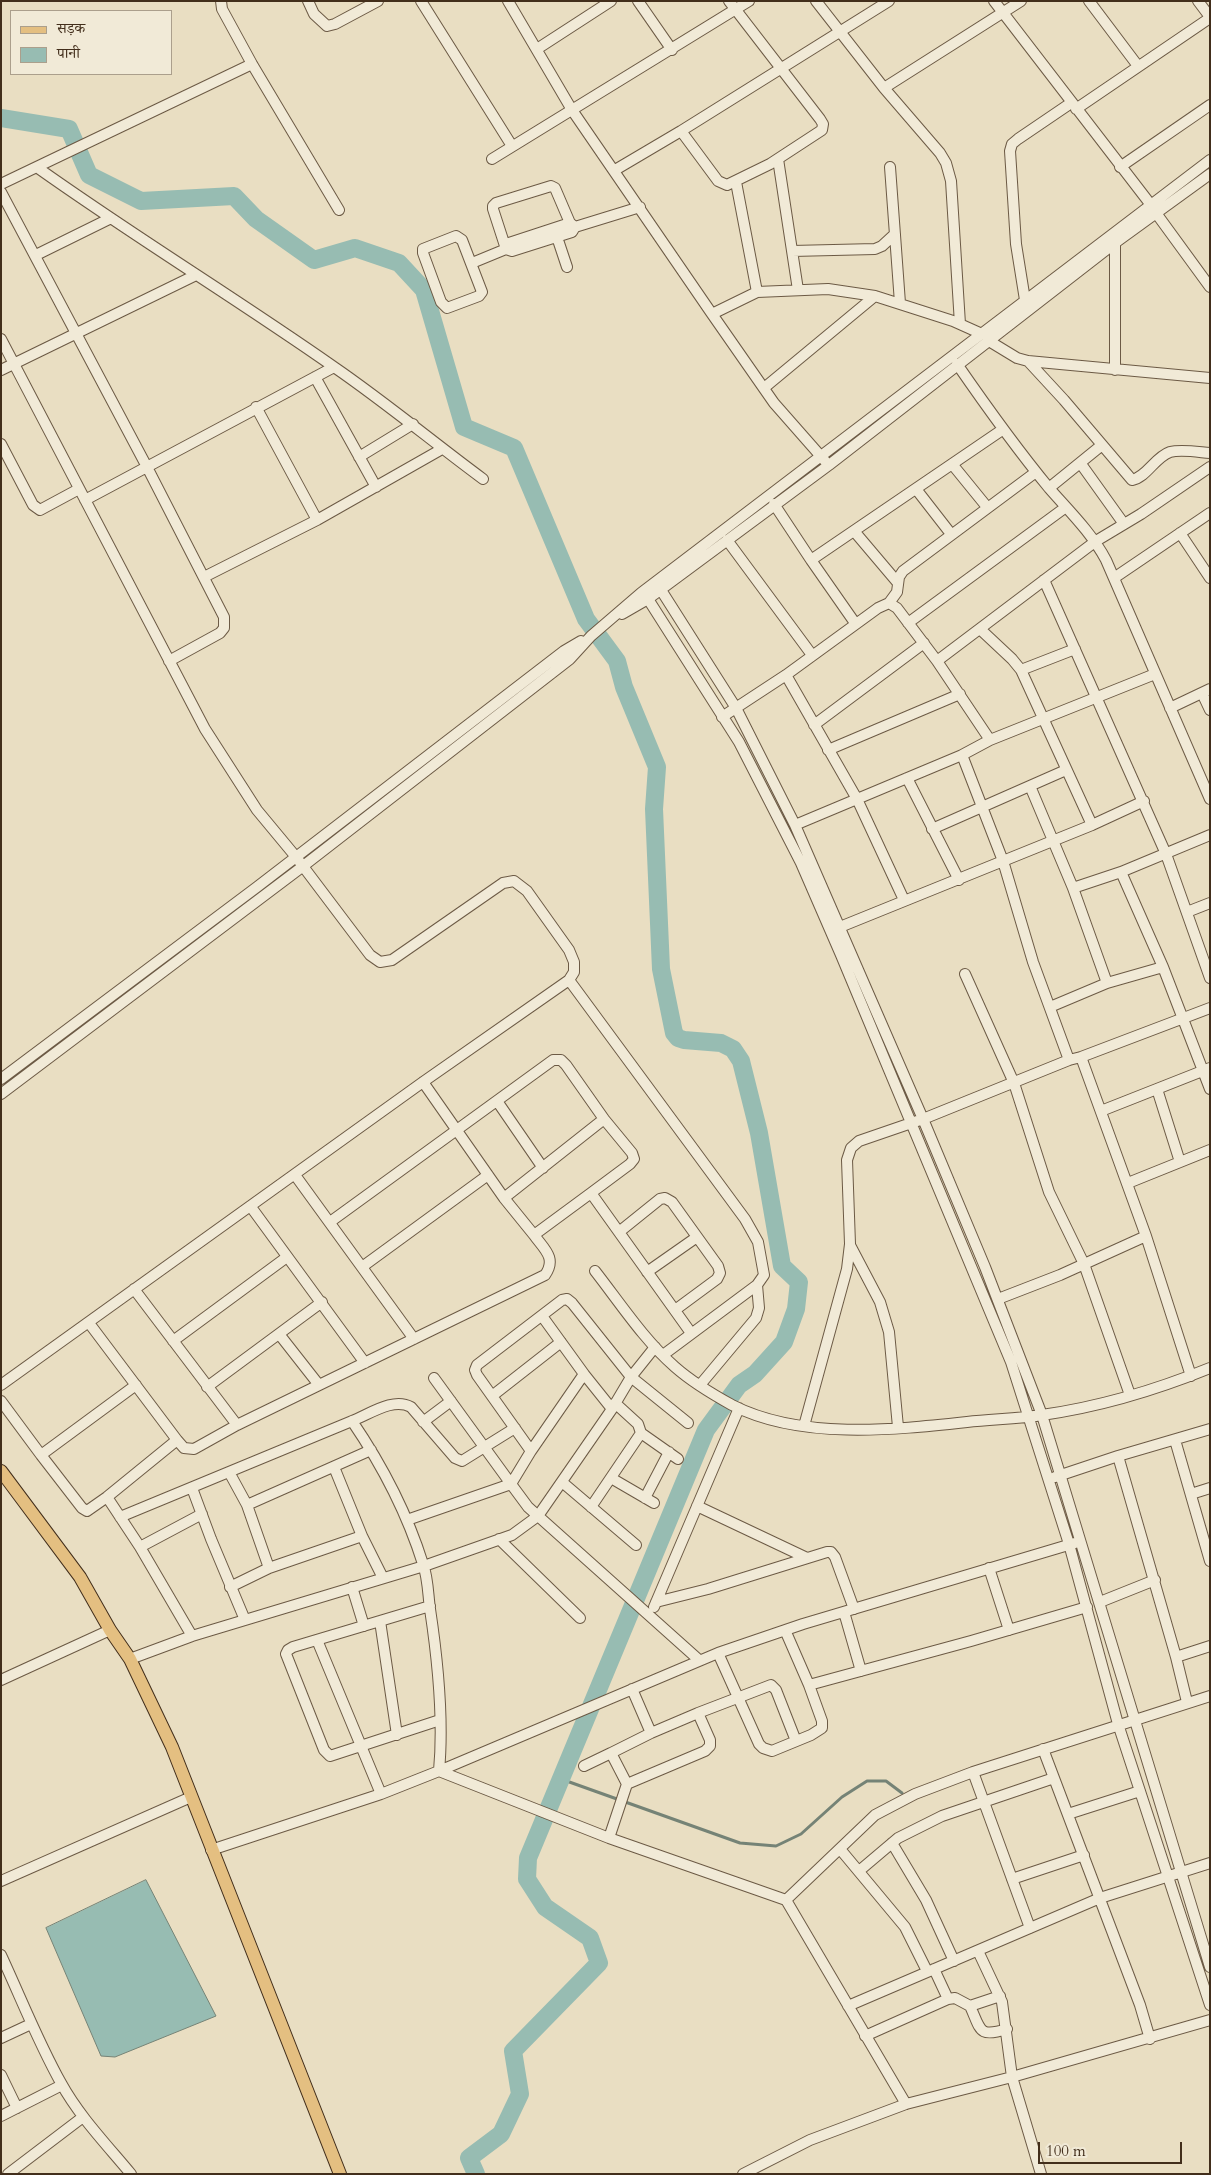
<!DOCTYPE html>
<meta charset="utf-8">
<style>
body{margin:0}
#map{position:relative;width:1211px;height:2175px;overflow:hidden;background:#e9dec2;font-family:Cardo,"Noto Serif Devanagari",serif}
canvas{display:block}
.frame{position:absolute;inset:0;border:2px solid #422e1b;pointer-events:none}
.legend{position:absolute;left:10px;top:10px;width:162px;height:65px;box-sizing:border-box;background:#f1ead7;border:1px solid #ab9f8c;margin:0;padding:6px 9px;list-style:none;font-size:15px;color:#422e1b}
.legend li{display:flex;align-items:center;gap:10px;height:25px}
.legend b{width:25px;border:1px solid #ab9f8c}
.scale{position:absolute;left:1038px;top:2142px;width:144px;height:22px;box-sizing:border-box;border:2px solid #422e1b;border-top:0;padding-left:6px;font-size:15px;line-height:18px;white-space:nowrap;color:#422e1b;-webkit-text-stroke:4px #f1ead7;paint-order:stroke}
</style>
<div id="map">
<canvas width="1211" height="2175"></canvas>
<div class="frame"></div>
<ul class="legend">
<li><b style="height:6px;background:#e4bf81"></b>सड़क</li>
<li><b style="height:14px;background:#97bcb2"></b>पानी</li>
</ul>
<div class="scale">100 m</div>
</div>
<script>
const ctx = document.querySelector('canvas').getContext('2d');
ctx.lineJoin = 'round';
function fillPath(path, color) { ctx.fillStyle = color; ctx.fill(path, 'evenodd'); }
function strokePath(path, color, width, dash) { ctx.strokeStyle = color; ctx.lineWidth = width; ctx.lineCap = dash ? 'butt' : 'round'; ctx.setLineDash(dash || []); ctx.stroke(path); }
const water = new Path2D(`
 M146 1880 216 2016 115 2057 101 2056 46 1928Z`);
const stream = new Path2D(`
 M561 1779 740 1843 776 1846 801 1834 842 1797 867 1781H886L902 1793`);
const river = new Path2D(`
 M1 118 69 129 89 175 141 201 234 196 256 219 314 260 355 248 399 263 424 290 464 427 514 448 586 619 617 661 624 687 657 767 654 809 661 969 674 1033 678 1038 684 1040 721 1043 733 1049 741 1061 759 1133 782 1266 799 1282 796 1309 784 1342 755 1374 739 1385 706 1430 528 1858 527 1879 545 1907 590 1938 599 1963 513 2051 520 2094 501 2134 469 2158 476 2174`);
const minor = new Path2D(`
 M221 1 222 9 252 64 339 210
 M308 1 314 14 327 26 335 24 378 1
 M421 1 512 146
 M508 1 572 110 712 314 774 403 825 461
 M638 1 672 50
 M816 1 884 88 940 153 946 163 951 181 960 324
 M994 1 1151 205
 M1089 1 1138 66
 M1198 1 1210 17
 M537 49 611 1
 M884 88 1021 1
 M1076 109 1210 18
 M681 131 718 181 727 185 770 164 822 130 823 124 820 119 729 1
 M492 159 749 1
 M778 159 798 290
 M890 167 900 303
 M1120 167 1210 105
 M38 168C135 237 237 299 334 367 385 402 433 442 483 479
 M615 170 681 131 889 1
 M736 182 757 292
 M1 184 252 64
 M1 192 147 467 224 617V628L220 633 169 661
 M1156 213 1210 287
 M575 227 570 223 509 243 506 249 512 251 572 232 575 227 640 207
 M555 231 567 267
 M456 236 462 240 482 292 479 296 447 308 441 302 423 253V249Z
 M792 251 875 249 882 246 895 234
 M36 255 109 219
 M472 263 506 249 493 209V206L496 203 551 186 555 188 570 223
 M1025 300 1016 244 1010 151 1012 144 1018 139 1071 103
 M712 314 757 292 828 289 875 296 953 321 982 334
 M1 339 205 729 257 810 296 857 370 955 380 962 392 960 503 883 514 881 527 891 569 950 574 962V972L569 980
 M989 341 1017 358 1028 361 1210 378
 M1028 361 1064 400 1132 480C1147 477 1155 457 1170 452 1181 449 1198 452 1210 453
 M957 364C986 406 1016 448 1049 488 1069 511 1091 532 1106 560L1210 799
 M1 370 196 275
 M1115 370V243
 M315 377 376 487
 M764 388 875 296
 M256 407 317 520
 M1 444 33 505 40 510 79 489
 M359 457 413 424
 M952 464 987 507
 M1081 464 1124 524
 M1049 488 1102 445
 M916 489 951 534
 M85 500 334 367
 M774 504 811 560
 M854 531 898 583
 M1180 533 1210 578
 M727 540 812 655
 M204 577 317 520 442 449
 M1114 578 1210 513
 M1044 580 1166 854 1210 978
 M661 590 736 708 795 825 923 1119 985 1267 1042 1415 1210 1967
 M648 599 739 742 801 863 841 955 1011 1362 1069 1544 1118 1724 1210 2005
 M889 603 897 592 899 577 903 571 1036 472
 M622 614 648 599 829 465 1115 243 1210 174
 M855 623 811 560 1002 430
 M908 623 1066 507
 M980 629 1012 659 1021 670 1092 825
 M937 661 1096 541 1141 514 1210 467
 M1021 670 1075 649
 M786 675 857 799 904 900
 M1202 693 1210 710
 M1170 708 1210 689
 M722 717 786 675 878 608 889 603 897 608 937 661 990 740 962 755 1003 861 1033 962 1069 1060
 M814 725 924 643
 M990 740 1155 674
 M828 750 960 694
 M907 778 959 880
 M1030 786 1073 888 1107 983
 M795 825 962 755
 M932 829 1066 770
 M1121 872 1163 967 1210 1089
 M1073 888 1121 872 1210 835
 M1187 912 1210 903
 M835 929 1092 825 1144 801
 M965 974 1014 1083 1049 1192 1084 1264 1130 1395
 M1050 1007 1107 983 1163 967
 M1081 1057 1146 1236 1191 1376
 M1 1079 257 887 564 651 581 641
 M423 1082 504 1198 534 1235
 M1157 1089 1180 1162
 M1 1094 302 867 570 659 591 636 641 593 1210 160
 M497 1101 543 1168
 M1101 1111 1210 1068
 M295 1175 414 1339
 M1128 1183 1210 1150
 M504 1198 604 1119
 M251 1207 365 1363
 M330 1222 553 1060H561L566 1065 604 1119 632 1153 634 1159 630 1164 591 1193
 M619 1232 660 1199 665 1198 672 1202 718 1266 720 1273 717 1279 675 1310
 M850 1245 880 1302 889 1332 898 1427
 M362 1267 488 1175
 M595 1271C620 1303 644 1340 675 1367 692 1382 712 1394 732 1405 800 1440 893 1430 967 1422 992 1419 1017 1419 1042 1415 1099 1407 1156 1390 1210 1368
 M647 1272 697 1237
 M134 1289 237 1425
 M998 1299 1060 1275 1146 1236
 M542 1316 584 1374
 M89 1323 177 1440 184 1448 194 1449 237 1425 545 1275C557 1258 544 1249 534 1235L591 1193 691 1333
 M279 1334 319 1385
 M173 1341 287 1257
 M1 1385 423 1082 569 980 745 1219 758 1242 764 1275 757 1285 663 1355
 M136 1385 41 1455 82 1508 87 1511 107 1497 177 1440
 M700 1385 756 1318 759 1308 757 1285
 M207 1387 322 1302
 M492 1396 561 1342
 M1 1401 41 1455
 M423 1422 451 1401
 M688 1423 631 1377 572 1303 567 1299 562 1300 477 1365 475 1370 477 1375 531 1451 511 1484 528 1507 699 1660
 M804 1426 847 1269 850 1244 847 1160 851 1148 859 1141 923 1119 1069 1060 1081 1057 1210 1008
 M515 1428 462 1461 455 1458 411 1407C393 1397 370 1414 352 1421 382 1465 407 1513 423 1564 428 1578 428 1594 430 1609 438 1662 444 1718 439 1771L609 1838 786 1900 906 2104
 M641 1433 678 1459
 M1175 1440 1210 1561
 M531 1451 584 1374 612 1409
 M229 1472 247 1505 269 1568
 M1055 1477 1118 1456
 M611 1478 654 1503
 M562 1482 636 1545
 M192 1488 211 1539 245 1620
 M1191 1494 1210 1488
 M107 1497 140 1547 192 1636
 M645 1498 669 1452
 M247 1505 371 1450
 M697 1506 807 1558
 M591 1507 641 1433 638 1424 615 1403
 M120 1517 352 1421
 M407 1520 511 1484 434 1378
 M362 1536 383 1578
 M499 1539 580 1618
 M140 1547 202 1514
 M989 1568 1009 1630
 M230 1587 269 1568 362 1536 334 1467
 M352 1587 364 1626
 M656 1602 708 1589 827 1552H831L835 1557 854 1609
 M1100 1602 1155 1580
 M430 1606 293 1647 288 1650 286 1654 324 1750 330 1756 440 1720
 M654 1607 739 1408
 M844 1612 861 1671
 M380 1621 397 1735
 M785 1630 809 1685 971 1641 1087 1607
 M317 1640 381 1794
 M718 1653 759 1744 763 1748 772 1751 811 1735 822 1728V1721L809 1685
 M1176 1657 1118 1456 1210 1429
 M130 1659 192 1636 424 1566 512 1535 538 1516 612 1409 631 1377 655 1347
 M1 1680 110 1630
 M632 1689 651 1733 698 1713 710 1740V1746L705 1751 627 1784 611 1753 651 1733
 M1187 1702 1176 1657 1210 1646
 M698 1713 771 1685 776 1690 796 1741
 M1043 1749 1140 2005 1150 2039
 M584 1766 611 1753
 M973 1772 1030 1928
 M1068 1814 1140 1791
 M609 1838 627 1784
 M892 1843 926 1900 954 1961
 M840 1849 905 1927 927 1971
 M211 1850 381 1794 439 1771 718 1653 803 1624 1075 1543
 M859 1871 898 1838 942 1816 1054 1778
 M1012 1879 1084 1855
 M1 1881 191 1797
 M786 1900 875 1815 915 1794 973 1772 1210 1696
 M978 1951 1002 2002 1012 2077 1041 2174
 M1 1955C21 1998 38 2042 61 2083 79 2116 107 2145 131 2174
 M934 1969 948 1999
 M848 2006 1100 1898 1210 1863
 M970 2006C981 2030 978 2038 1007 2029
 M865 2036 948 1999 955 1998 970 2006 1000 1996
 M1 2038 31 2024
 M1 2075 17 2108
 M1 2116 62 2085
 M8 2174 83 2117
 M743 2174 810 2140 906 2104 1012 2077 1210 2020`);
const major = new Path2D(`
 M1 1471 80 1577 110 1630 130 1659 172 1747 340 2174`);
fillPath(water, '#97bcb2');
strokePath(water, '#758376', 1);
strokePath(stream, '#758376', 3);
strokePath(river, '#97bcb2', 18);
strokePath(minor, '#6c5a45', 12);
strokePath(major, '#422e1b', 14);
strokePath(minor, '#f1ead7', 10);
strokePath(major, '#e4bf81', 12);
</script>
